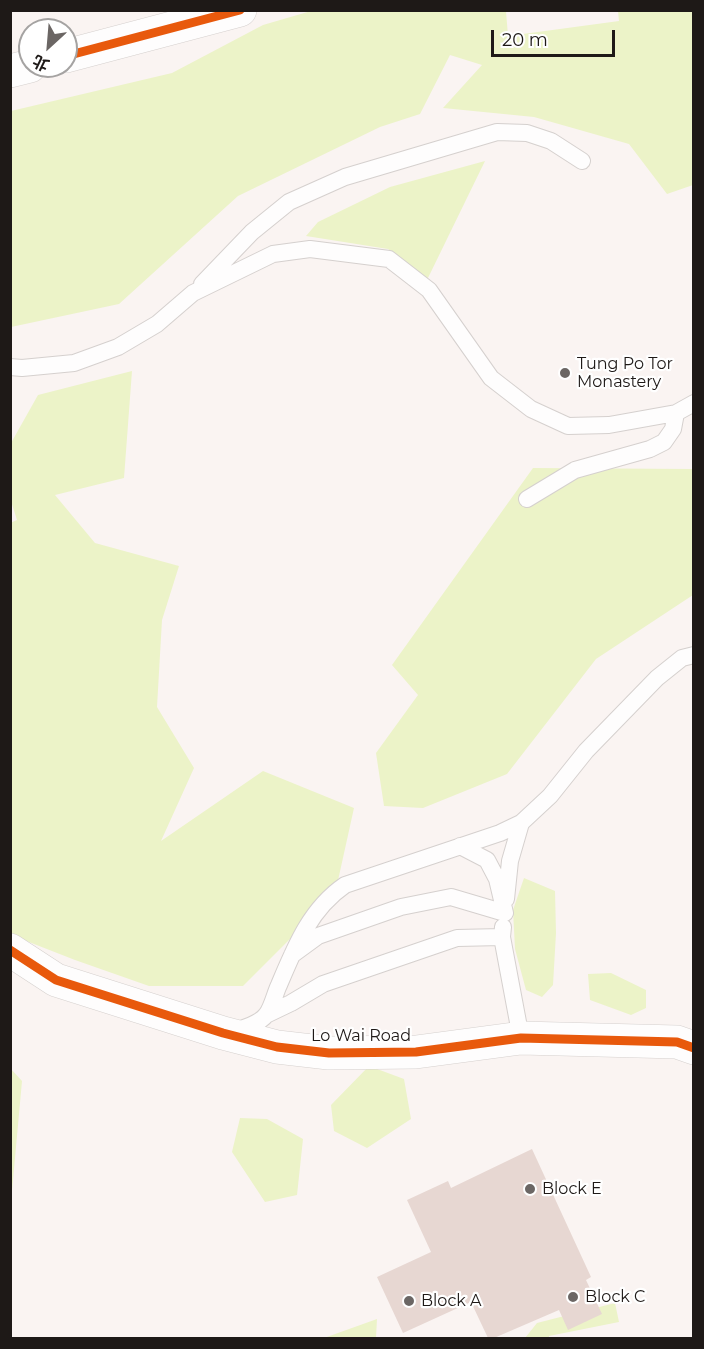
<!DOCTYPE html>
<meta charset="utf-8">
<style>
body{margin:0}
#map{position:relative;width:704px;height:1349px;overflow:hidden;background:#faf4f2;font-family:Montserrat,"Noto Sans TC",sans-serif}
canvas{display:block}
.frame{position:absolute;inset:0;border:12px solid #1e1917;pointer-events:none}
.north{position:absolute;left:18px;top:18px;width:60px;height:60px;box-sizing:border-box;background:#fff;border:2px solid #a5a3a2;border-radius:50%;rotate:206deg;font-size:16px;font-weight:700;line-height:24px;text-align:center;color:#1e1917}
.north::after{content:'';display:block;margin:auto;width:21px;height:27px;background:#6b6664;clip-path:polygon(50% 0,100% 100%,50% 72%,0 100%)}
.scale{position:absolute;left:491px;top:30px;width:124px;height:27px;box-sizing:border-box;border:3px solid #1e1917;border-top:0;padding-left:8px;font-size:18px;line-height:21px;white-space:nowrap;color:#1e1917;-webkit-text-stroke:4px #fff;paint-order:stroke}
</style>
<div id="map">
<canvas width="704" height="1349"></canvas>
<div class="frame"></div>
<div class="north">北</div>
<div class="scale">20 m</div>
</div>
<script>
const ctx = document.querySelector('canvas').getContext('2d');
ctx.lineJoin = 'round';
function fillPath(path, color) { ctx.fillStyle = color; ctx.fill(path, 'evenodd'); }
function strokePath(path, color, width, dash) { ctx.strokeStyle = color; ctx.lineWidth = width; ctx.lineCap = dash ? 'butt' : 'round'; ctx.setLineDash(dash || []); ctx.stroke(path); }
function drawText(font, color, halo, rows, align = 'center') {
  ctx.font = font + ' Montserrat,sans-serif'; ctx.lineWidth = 4.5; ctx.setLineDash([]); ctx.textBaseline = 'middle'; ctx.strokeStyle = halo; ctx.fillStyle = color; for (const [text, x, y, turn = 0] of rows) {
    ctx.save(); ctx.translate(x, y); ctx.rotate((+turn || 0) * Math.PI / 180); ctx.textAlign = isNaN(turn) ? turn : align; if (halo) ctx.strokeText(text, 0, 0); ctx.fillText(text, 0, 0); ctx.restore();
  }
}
const green = new Path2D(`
 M311 11H506L508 36 619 21 618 11H693V185L667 194 629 144 534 117 443 108 482 65 450 55 420 114 380 127 238 196 119 304 11 327V111L172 73 263 25Z
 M485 161 427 280 388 249 306 236 318 222 390 187Z
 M132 371 124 478 55 495 95 543 179 566 162 620 157 707 194 768 161 841 263 771 354 808 335 894 243 986H149L75 960 11 935 10 523 17 520 11 501V443L38 395Z
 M533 468 693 469V595L596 659 507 774 423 808 384 806 376 753 418 695 392 665Z
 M524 878 555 891 556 933 553 985 542 997 526 990 515 949 513 910Z
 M611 973 646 990V1008L631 1015 590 1000 588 974Z
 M369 1066 404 1079 411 1119 367 1148 334 1131 331 1105Z
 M11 1069 22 1081 11 1202Z
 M240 1118 267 1119 303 1139 297 1195 265 1202 232 1152Z
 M615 1303 619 1322 549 1336V1338H525L537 1323Z
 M377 1319 376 1338H324Z`);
const building = new Path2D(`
 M532 1149 591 1277 586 1280 602 1314 568 1330 559 1310 494 1338H488L471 1302 403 1333 377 1277 431 1252 407 1200 448 1181 451 1188Z`);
const service = new Path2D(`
 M202 284 252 232 289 202 345 177 497 132 527 133 551 141 582 161
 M10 367 22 368 74 363 118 347 157 324 193 293 273 254 310 249 389 259 429 290 491 378 531 409 568 426 609 425 676 413 694 403
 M527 499 575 470 650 449 664 442 673 429 676 413
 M506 899 510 861 521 823
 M503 927 502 937 521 1038
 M292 955 318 936 401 907 451 897 505 913 497 879 487 860 460 846
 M266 1015 291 1003 323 984 457 938 502 937
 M233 1031C243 1029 260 1023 266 1015 272 1008 275 993 279 985 295 947 310 909 345 885L500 833 521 823 550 796 586 751 657 678 682 658 694 655`);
const minor = new Path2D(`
 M10 950 56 980 223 1033 277 1047 329 1053 416 1052 521 1038 677 1042 694 1048`);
const tertiary = new Path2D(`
 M66 56 240 10
 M10 71 30 66`);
const cycleway = new Path2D(`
 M66 56 240 10
 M10 950 56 980 223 1033 277 1047 329 1053 416 1052 521 1038 677 1042 694 1048`);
const markers = [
 [565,373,6,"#6b6664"],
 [530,1189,6,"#6b6664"],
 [573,1297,6,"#6b6664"],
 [409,1301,6,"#6b6664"]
];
const poiNames = [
 ["Tung Po Tor",577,364],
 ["Monastery",577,382],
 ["Block E",542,1189],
 ["Block C",585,1297],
 ["Block A",421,1301]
];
const streetNames = [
 ["Lo Wai Road",361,1036]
];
fillPath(green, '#ecf3c8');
fillPath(building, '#e7d7d2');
strokePath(service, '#d5d0ce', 18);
strokePath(minor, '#d5d0ce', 34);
strokePath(tertiary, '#d5d0ce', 34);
strokePath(service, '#fefdfd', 16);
strokePath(minor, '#fefdfd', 33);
strokePath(tertiary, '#fefdfd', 33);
strokePath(cycleway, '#e8590c', 9);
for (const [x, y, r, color] of markers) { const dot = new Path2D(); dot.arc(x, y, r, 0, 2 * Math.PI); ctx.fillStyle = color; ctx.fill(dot); strokePath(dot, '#fff', 2); }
drawText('16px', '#1e1917', '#fff', poiNames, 'left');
drawText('16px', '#1e1917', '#fff', streetNames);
</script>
